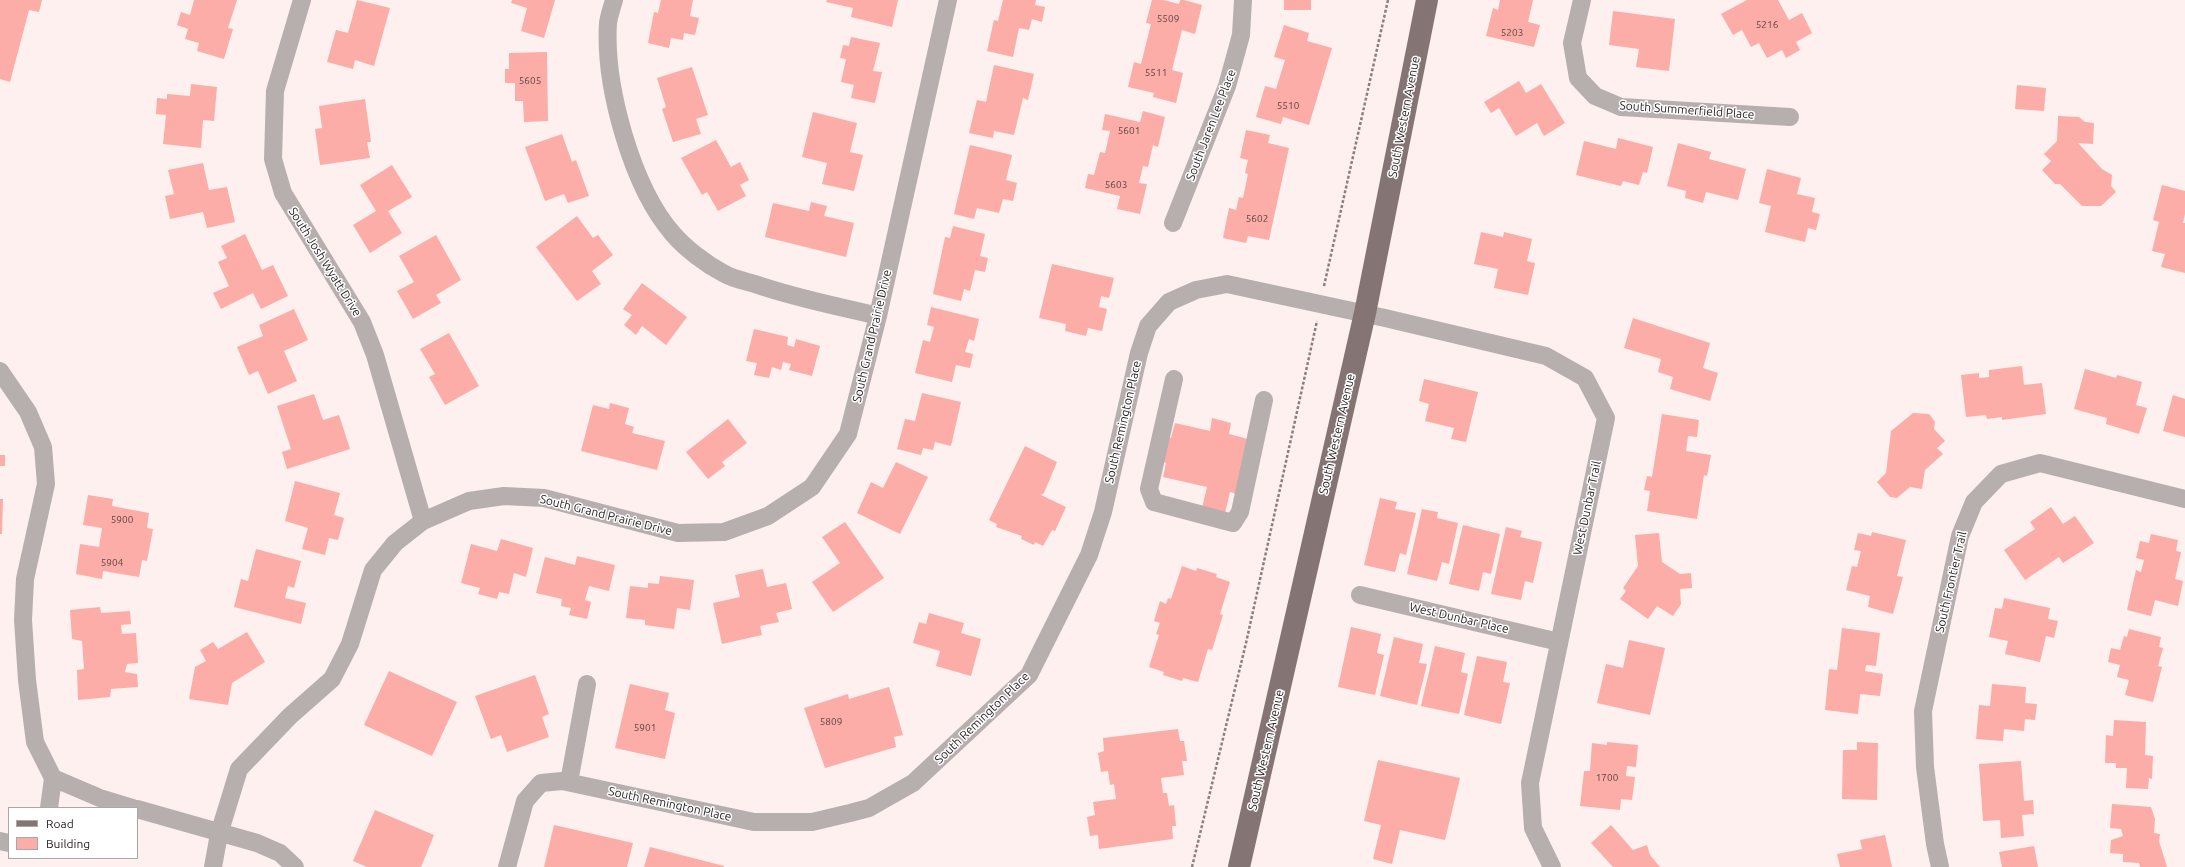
<!DOCTYPE html>
<style>
body{margin:0}
#map{position:relative;width:2185px;height:867px;overflow:hidden;background:#fdf0ef;font-family:Ubuntu,sans-serif}
canvas{display:block}
.legend{position:absolute;left:8px;top:807px;width:130px;height:52px;box-sizing:border-box;background:#fff;border:1px solid #aaa7a7;margin:0;padding:5px 7px;list-style:none;font-size:12px;color:#2a2222}
.legend li{display:flex;align-items:center;gap:8px;height:20px}
.legend b{width:20px;border:1px solid #aaa7a7}
</style>
<div id="map">
<canvas width="2185" height="867"></canvas>
<ul class="legend">
<li><b style="height:5px;background:#847574"></b>Road</li>
<li><b style="height:11px;background:#fcada7"></b>Building</li>
</ul>
</div>
<script>
const ctx = document.querySelector('canvas').getContext('2d');
ctx.lineJoin = 'round';
function fillPath(path, color) { ctx.fillStyle = color; ctx.fill(path, 'evenodd'); }
function strokePath(path, color, width, dash) { ctx.strokeStyle = color; ctx.lineWidth = width; ctx.lineCap = dash ? 'butt' : 'round'; ctx.setLineDash(dash || []); ctx.stroke(path); }
function drawText(font, color, halo, rows, align = 'center') {
  ctx.font = font + ' Ubuntu,sans-serif'; ctx.lineWidth = 3; ctx.setLineDash([]); ctx.textBaseline = 'middle'; ctx.strokeStyle = halo; ctx.fillStyle = color; for (const [text, x, y, turn = 0] of rows) {
    ctx.save(); ctx.translate(x, y); ctx.rotate((+turn || 0) * Math.PI / 180); ctx.textAlign = isNaN(turn) ? turn : align; if (halo) ctx.strokeText(text, 0, 0); ctx.fillText(text, 0, 0); ctx.restore();
  }
}
const building = new Path2D(`
 M0 0H42L39 12 29 10 10 82 0 79Z
 M194 0H237L228 28 233 29 224 59 197 51 199 43 185 39 188 29 177 25 181 12 190 15Z
 M357 0 390 8 374 66 355 60 353 69 327 62 336 30 348 33Z
 M512 0H555L544 38 521 31 527 8 511 3Z
 M661 0H693L690 16 699 18 695 35 684 33 683 40 671 38 669 48 648 43 654 12 658 13Z
 M827 0H898L892 27 851 17 853 8 826 2Z
 M1003 0H1036L1035 5 1045 7 1042 22 1032 19 1029 30 1019 28 1013 57 987 51 994 20 998 21Z
 M1152 0H1163L1179 4 1180 0H1184L1202 5 1195 34 1182 30 1172 70 1183 73 1176 103 1153 97 1154 93 1128 87 1134 62 1141 64 1151 24 1146 23Z
 M1284 0H1311V10H1284Z
 M1500 0H1533L1528 22 1540 25 1534 47 1486 36 1493 8 1498 10Z
 M1747 0H1778L1789 20 1802 13 1812 33 1796 42 1800 50 1786 58 1782 50 1767 58 1759 43 1751 47 1742 30 1733 35 1721 14Z
 M1613 11 1675 19 1669 71 1636 67 1639 49 1609 45Z
 M1284 25 1309 33 1307 41 1332 48 1309 125 1283 117 1281 124 1256 117 1265 86 1276 89 1285 60 1274 57Z
 M851 37 880 43 873 71 882 72 875 103 851 98 854 85 841 82 846 59 840 58 843 45 849 46Z
 M547 52 548 121 524 122 523 101H515V83H505V69H509V53Z
 M994 65 1034 74 1028 100 1023 98 1014 135 994 131 993 138 969 133 977 100 986 102Z
 M692 67 708 115 696 119 701 134 673 142 662 109 666 107 657 78Z
 M1519 81 1526 93 1541 84 1565 123 1544 136 1537 123 1516 136 1499 108 1491 113 1484 102Z
 M191 84 217 87 214 121 203 120 201 148 163 144 166 115 156 114 157 98 167 99V94L190 96Z
 M2017 85 2046 88 2044 111 2015 109Z
 M365 99 371 142H367L370 158 320 165 315 129 322 128 319 106Z
 M1143 111 1165 117 1158 147 1153 145 1148 167 1143 166 1139 183 1147 184 1140 214 1117 209 1120 196 1085 188 1088 174 1094 175 1100 152 1105 153 1110 131 1102 130 1105 114 1140 122Z
 M813 112 857 123 850 152 863 155 854 191 822 184 827 163 802 157Z
 M2058 116 2079 117 2085 122 2094 123 2093 144 2078 143 2102 169 2112 175 2111 186 2116 192 2101 206H2082L2060 184H2055L2042 170 2051 161 2044 154 2057 141Z
 M1246 130 1270 135 1268 143 1289 148 1269 240 1248 236 1246 243 1223 238 1229 208 1236 210 1239 197 1243 198 1248 174 1245 173 1248 160 1240 158Z
 M562 134 572 162 576 160 589 196 568 203 564 194 545 201 525 147Z
 M1618 138 1653 147 1647 173 1643 172 1639 185 1623 181 1621 186 1576 175 1584 141 1616 149Z
 M716 140 731 167 740 162 749 180 740 185 746 196 718 211 707 192 702 195 681 158Z
 M1678 143 1711 152 1709 159 1746 169 1738 200 1706 192 1703 203 1685 198 1686 191 1667 186Z
 M970 145 1012 155 1006 180 1017 183 1013 201 1003 199 999 213 977 208 974 219 954 214Z
 M203 163 209 190 227 187 235 222 207 228 203 212 170 219 165 196 174 194 168 170Z
 M392 165 412 197 388 211 402 233 370 253 353 225 376 211 360 185Z
 M1767 169 1801 178 1797 194 1815 198 1812 212 1820 214 1816 230 1808 228 1805 242 1765 232 1771 206 1759 203Z
 M2162 185 2185 191V214L2183 223H2185V273L2161 267 2165 254 2152 251 2159 222 2153 220Z
 M811 202 827 206 824 216 854 223 846 257 765 237 773 203 809 211Z
 M577 216 593 238 598 235 613 255 592 271 601 284 577 301 536 247Z
 M953 226 985 234 980 256 988 258 985 272 975 270 970 291 964 289 961 301 933 294 945 237 950 238Z
 M1481 232 1503 237 1504 232 1532 239 1527 261 1535 263 1528 295 1494 288 1498 269 1474 264Z
 M245 234 262 270 273 265 288 296 261 309 253 293 221 309 213 293 229 286 218 262 227 258 221 246Z
 M436 235 461 280 436 295 441 303 413 319 397 291 414 282 399 256Z
 M1052 264 1114 278 1109 298 1101 296 1099 307 1107 309 1102 331 1088 328 1086 336 1065 331 1066 324 1039 318Z
 M642 283 687 317 666 345 642 326 636 335 624 325 632 315 623 309Z
 M931 307 979 319 974 341 969 339 965 352 973 354 970 368 956 365 952 382 915 373 923 340 930 342 934 327 927 325Z
 M294 309 308 340 284 351 297 381 268 394 258 371 249 375 237 347 263 336 259 325Z
 M1633 318 1710 343 1703 368 1718 373 1710 401 1670 389 1673 377 1658 372 1661 359 1624 348Z
 M754 329 788 337 787 345 794 347 796 339 820 346 812 376 789 370 791 364 783 362 781 370 772 367 769 378 754 375 757 363 746 361Z
 M449 333 479 386 445 405 429 377 435 374 420 349Z
 M2022 366 2024 385 2042 383 2046 414 2002 420V417L1987 419 1986 415 1966 417 1961 375 1979 373V378L1989 377V370Z
 M2085 369 2116 378 2117 375 2142 382 2136 405 2147 408 2139 434 2106 424 2107 418 2074 409Z
 M1424 379 1478 392 1466 442 1451 439 1454 428 1425 421 1429 404 1419 401Z
 M922 393 961 402 951 446 935 442 933 450 923 448 921 455 897 449 905 419 915 421Z
 M314 394 323 420 339 415 350 449 287 469 282 452 291 449 277 406Z
 M2173 395 2185 399V437L2163 431Z
 M610 403 629 408 625 424 634 427 632 433 665 441 657 470 581 451 593 405 609 409Z
 M1913 413 1929 414 1935 422 1934 429 1945 441 1937 448 1943 454 1925 470 1922 489 1910 487 1897 498 1890 497 1877 482 1886 473 1891 431Z
 M1662 414 1699 420 1697 437 1688 436 1686 451 1711 455 1707 476 1704 475 1697 519 1647 511 1650 491 1644 490 1647 476 1652 477Z
 M1212 418 1231 423 1229 434 1248 439 1236 494 1230 492 1225 513 1202 508 1207 487 1163 477 1166 463 1161 461 1166 436 1171 438 1175 423 1210 431Z
 M728 419 747 443 722 462 725 466 708 479 686 452Z
 M1025 446 1057 462 1044 493 1041 495 1066 507 1055 531 1052 530 1043 546 1035 542 1034 545 1021 539 1022 536 996 527 997 524 989 520Z
 M0 455H5V466H0Z
 M896 462 928 477 900 534 857 513 871 482 883 488Z
 M295 481 340 493 334 515 344 518 338 540 329 538 325 555 302 549 308 528 285 521Z
 M88 495 113 499 112 506 149 513 147 528 153 529 147 561 142 560 139 577 103 571 102 579 76 574 80 544 99 547 102 528 83 525Z
 M1380 498 1397 502 1395 509 1416 513 1406 555 1400 553 1395 572 1364 565Z
 M0 499H3L2 534H0Z
 M2051 507 2063 524 2075 516 2094 543 2063 563 2059 557 2025 580 2004 550 2035 529 2030 522Z
 M1422 509 1438 512 1437 518 1458 523 1449 564 1442 562 1437 581 1407 574Z
 M845 522 884 578 833 612 812 582 840 563 822 537Z
 M1463 525 1500 534 1491 574 1483 572 1479 591 1449 584Z
 M1506 527 1522 531 1520 537 1542 542 1533 583 1525 581 1521 600 1491 594Z
 M1872 532 1906 540 1897 576 1903 577 1893 614 1868 607 1870 596 1846 590 1852 566 1857 567 1861 551 1854 550 1858 533 1871 536Z
 M1659 533 1662 562 1680 574 1691 573 1692 588 1680 589 1681 604 1673 616 1657 606 1648 619 1620 599 1626 591 1623 588 1638 566 1635 535Z
 M2151 534 2178 540 2176 551 2181 552 2175 579 2183 581 2178 606 2155 600 2151 616 2127 610 2136 570 2141 572 2144 560 2136 558 2140 541 2149 543Z
 M501 539 533 548 526 577 514 573 509 594 499 592 497 599 478 594 480 588 461 583 471 544 497 551Z
 M256 549 301 561 294 588 288 586 285 598 306 603 301 624 234 607 241 579 248 581Z
 M577 556 615 565 609 591 589 586 585 600 591 602 587 619 569 615 571 608 561 606 562 599 536 593 545 557 575 565Z
 M1182 566 1196 571 1197 568 1217 574 1216 577 1230 582 1220 614 1223 615 1212 650 1208 649 1198 682 1183 678 1182 681 1163 675 1164 672 1149 667 1159 635 1156 634 1160 623 1154 621 1160 601 1166 604 1168 598 1171 599Z
 M763 569 767 587 786 583 792 609 776 613 779 622 760 626 762 635 722 644 713 603 740 597 735 575Z
 M660 576 694 580 690 610 677 608 674 629 645 625V620L626 618 630 586 648 588V583L659 584Z
 M2004 598 2050 608 2048 619 2058 621 2054 638 2046 636 2040 662 2005 654 2008 641 1989 637 1995 608 2002 609Z
 M100 607 101 613 130 611 131 624 121 625 122 634 136 633 138 663 127 664 125 672 137 674 138 687 111 689 110 697 78 700 77 670 84 669 82 641 72 639 70 610Z
 M929 613 964 623 961 633 981 639 971 676 936 666 940 651 913 643 919 622 926 624Z
 M1351 627 1381 634 1377 653 1384 655 1375 695 1338 687Z
 M1842 628 1880 633 1876 666 1866 665 1865 671 1883 674 1880 696 1860 694 1858 714 1825 710 1829 669 1837 670Z
 M2129 629 2161 637 2159 647 2163 648 2158 666 2162 667 2153 702 2125 695 2129 680 2117 677 2120 665 2108 662 2111 648 2120 650 2124 636 2127 637Z
 M247 632 265 662 232 683 228 705 189 699 195 667 206 661 200 650 213 642 218 649Z
 M1394 637 1423 644 1419 663 1427 664 1417 705 1380 696Z
 M1629 640 1665 648 1650 715 1597 703 1606 664 1623 668Z
 M1435 646 1465 653 1461 672 1468 674 1459 714 1421 706Z
 M1477 656 1507 662 1503 682 1510 683 1501 724 1464 715Z
 M389 671 457 702 432 756 364 725Z
 M535 675 549 714 542 717 549 737 507 752 501 735 491 739 475 696Z
 M630 684 669 693 665 710 675 713 665 759 615 748Z
 M1992 684 2026 687 2025 703 2037 704 2035 720 2025 719 2024 731 2004 729 2003 741 1976 739 1979 705 1990 706Z
 M889 687 903 735 894 737 896 747 825 768 804 708 848 694 849 699Z
 M2114 720 2146 722 2145 755 2153 756 2152 779 2149 778 2148 789 2126 788 2127 768H2116V763H2105L2106 735 2113 736Z
 M1178 729 1180 741H1184L1187 761H1182L1184 775 1161 778 1163 793H1167L1169 806 1174 805 1176 826H1172L1173 839 1099 849 1098 835 1090 836 1087 817 1095 815 1093 802 1116 799 1114 784 1110 785 1108 771 1101 772 1098 753 1104 751 1103 738Z
 M1607 742 1638 745 1636 767 1627 766 1626 776 1635 777 1632 800 1621 799 1620 810 1580 806 1584 771H1590L1592 743 1607 745Z
 M1857 742 1878 743 1877 800 1842 799 1843 750H1857Z
 M1378 760 1460 778 1445 840 1400 830 1392 864 1373 859 1381 825 1364 821Z
 M2021 761 2024 801 2033 800 2034 814 2022 815 2024 836 2001 838 2000 820 1983 821 1979 764Z
 M2112 804 2151 807 2155 819 2154 833 2160 834 2159 841 2167 867H2140L2139 863 2123 862V854L2110 853 2111 840 2123 836 2121 829 2110 828Z
 M375 810 434 835 421 867H367L353 861Z
 M554 825 633 843 627 867H544Z
 M1611 825 1633 850 1647 845 1650 855 1660 867H1613L1591 843Z
 M1885 835 1892 867H1840L1837 854 1862 849 1860 840Z
 M2034 846 2038 867H2002L1999 852Z
 M650 847 724 866V867H644Z`);
const path = new Path2D(`
 M1324 286 1388 0
 M1192 867 1246 643 1317 321`);
const minor = new Path2D(`
 M302 0 275 91 273 159 283 193 362 322 375 355 423 521
 M614 0C612 7 609 16 608 23 604 86 632 187 673 234 686 249 706 264 723 273 733 279 745 281 755 284 795 298 837 306 878 316
 M1582 0 1572 43 1578 78 1595 96 1621 107 1790 117
 M1173 223 1227 86 1241 35 1243 0
 M0 371 28 412 43 447 46 484 25 579 23 620 27 680 35 742 53 778
 M1174 379 1149 489 1154 502 1233 523 1240 512 1264 400
 M1360 595 1559 642
 M53 778 100 798 133 808
 M569 782 587 684
 M49 808 53 778
 M137 809 257 843 280 853 295 867
 M0 841 9 843
 M213 867 219 834 239 769 290 716 332 679 350 644 373 570 395 543 423 521 469 501 504 496 544 498 678 533 724 532 768 516 812 487 848 434 878 316 948 0
 M507 867 525 801 541 783 562 781 754 822H812L850 813 869 808 913 783 1029 675 1089 555 1103 512 1139 353 1148 326 1169 302 1196 290 1227 284 1385 318 1546 356 1585 378 1606 418 1530 783 1533 828 1552 867
 M1940 867 1935 844 1925 767 1923 711 1960 536 1974 502 2001 474 2040 463 2185 499`);
const major = new Path2D(`
 M1239 867 1365 313 1427 0`);
const numberNames = [
 ["5509",1168,19],
 ["5216",1767,25],
 ["5203",1512,33],
 ["5511",1156,73],
 ["5605",530,81],
 ["5510",1288,106],
 ["5601",1129,131],
 ["5603",1116,185],
 ["5602",1257,219],
 ["5900",122,520],
 ["5904",112,563],
 ["5809",831,722],
 ["5901",645,728],
 ["1700",1607,778]
];
const streetNames = [
 ["South Summerfield Place",1687,110,4],
 ["South Western Avenue",1404,117,-79],
 ["South Jaren Lee Place",1211,125,-69],
 ["South Josh Wyatt Drive",325,262,58],
 ["South Grand Prairie Drive",872,336,-77],
 ["South Remington Place",1123,422,-77],
 ["South Western Avenue",1337,434,-77],
 ["West Dunbar Trail",1587,508,-78],
 ["South Grand Prairie Drive",606,515,14],
 ["South Frontier Trail",1951,582,-77],
 ["West Dunbar Place",1459,618,13],
 ["South Remington Place",982,718,-44],
 ["South Western Avenue",1266,750,-77],
 ["South Remington Place",670,804,12]
];
fillPath(building, '#fcada7');
strokePath(path, '#8a7f7f', 2.5, [3, 2]);
strokePath(minor, '#b7aeae', 18);
strokePath(major, '#847574', 22);
drawText('10px', '#5e4543', null, numberNames);
drawText('12px', '#2a2222', '#fff', streetNames);
</script>
